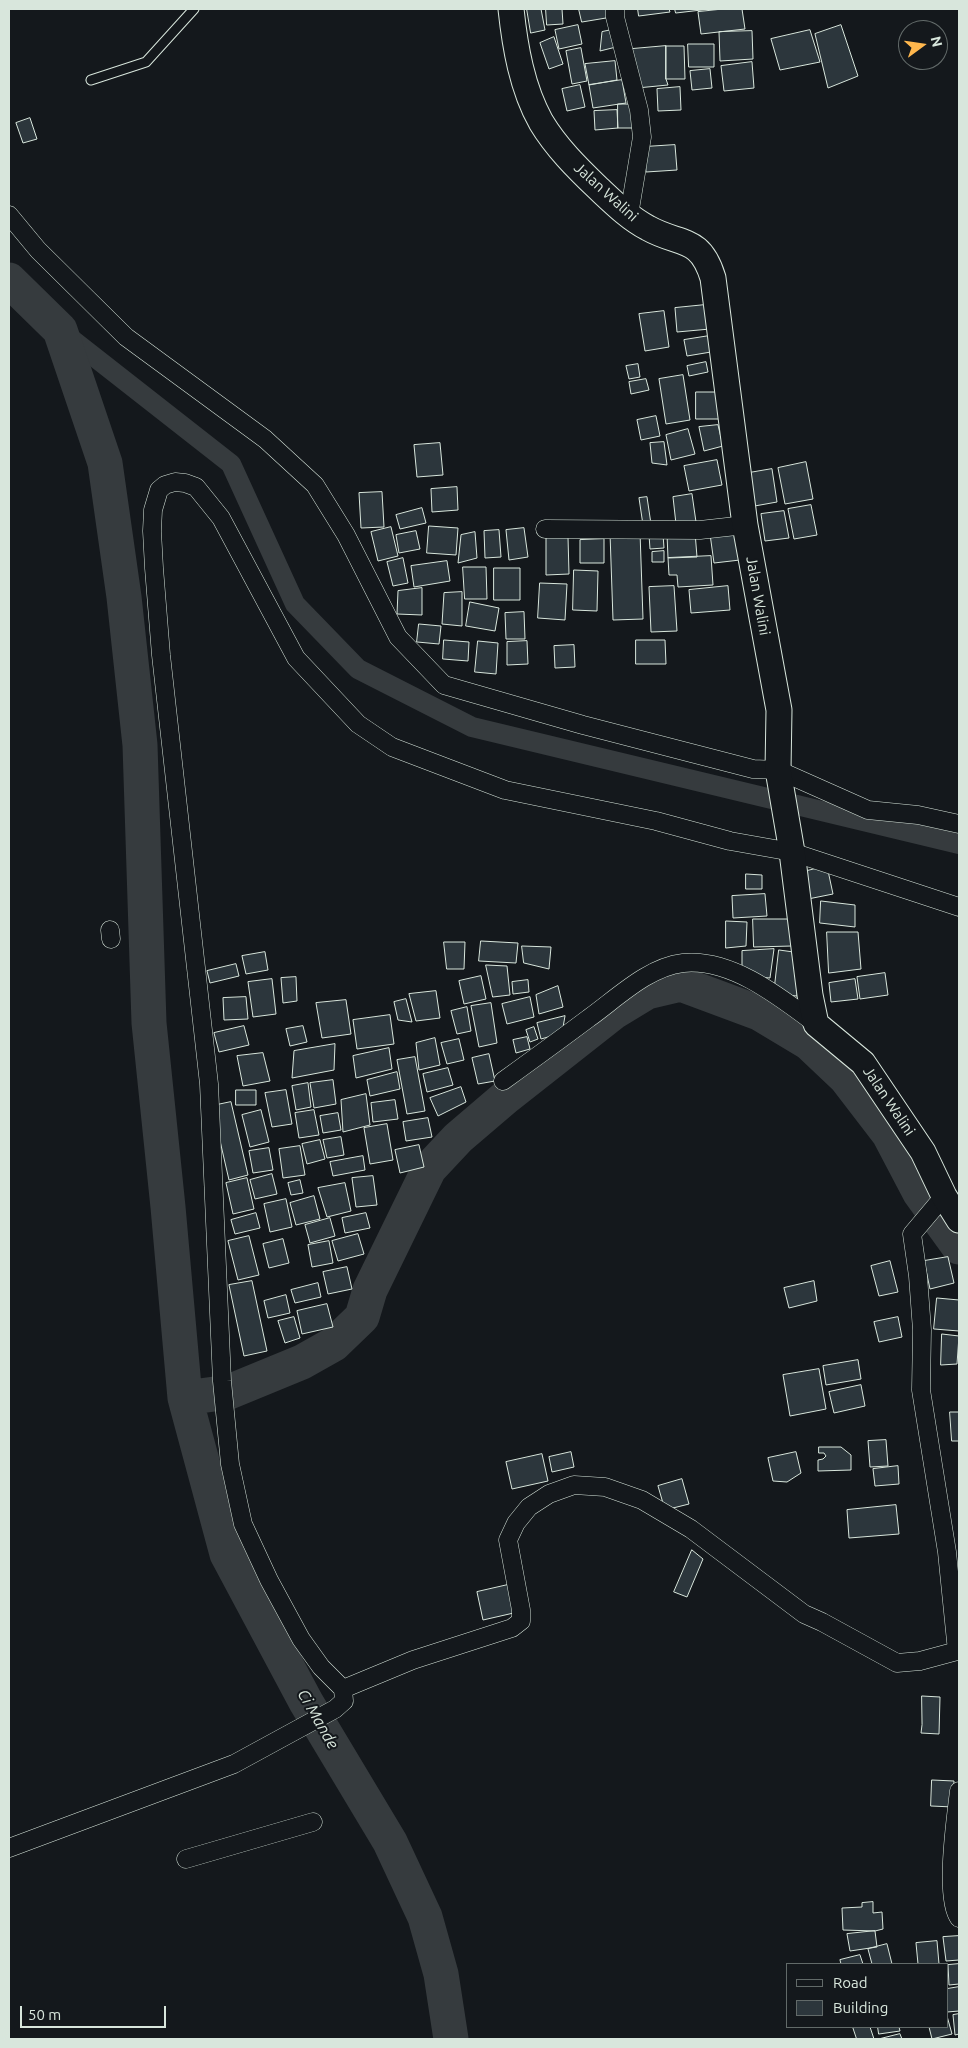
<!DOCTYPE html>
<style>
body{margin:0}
#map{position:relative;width:968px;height:2048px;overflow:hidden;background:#14181c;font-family:Ubuntu,sans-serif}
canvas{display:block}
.frame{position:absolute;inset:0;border:10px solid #d8e6dc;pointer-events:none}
.legend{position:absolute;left:786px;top:1963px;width:162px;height:65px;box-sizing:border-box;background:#14181c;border:1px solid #626a69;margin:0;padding:6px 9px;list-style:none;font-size:15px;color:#d8e6dc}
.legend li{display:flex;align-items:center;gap:10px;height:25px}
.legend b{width:25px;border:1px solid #626a69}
.north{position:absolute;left:898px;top:20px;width:50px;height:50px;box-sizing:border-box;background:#14181c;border:1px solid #626a69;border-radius:50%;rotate:76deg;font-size:14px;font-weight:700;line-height:20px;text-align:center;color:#d8e6dc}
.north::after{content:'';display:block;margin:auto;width:18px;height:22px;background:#ffb74d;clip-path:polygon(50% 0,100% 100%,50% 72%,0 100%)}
.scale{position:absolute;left:20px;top:2006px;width:146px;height:22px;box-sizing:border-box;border:2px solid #d8e6dc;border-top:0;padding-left:6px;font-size:15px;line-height:18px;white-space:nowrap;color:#d8e6dc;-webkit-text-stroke:4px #14181c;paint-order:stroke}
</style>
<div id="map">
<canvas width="968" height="2048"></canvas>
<div class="frame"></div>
<ul class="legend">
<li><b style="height:6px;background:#14181c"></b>Road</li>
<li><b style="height:14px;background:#2c363c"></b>Building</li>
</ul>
<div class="north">N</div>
<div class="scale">50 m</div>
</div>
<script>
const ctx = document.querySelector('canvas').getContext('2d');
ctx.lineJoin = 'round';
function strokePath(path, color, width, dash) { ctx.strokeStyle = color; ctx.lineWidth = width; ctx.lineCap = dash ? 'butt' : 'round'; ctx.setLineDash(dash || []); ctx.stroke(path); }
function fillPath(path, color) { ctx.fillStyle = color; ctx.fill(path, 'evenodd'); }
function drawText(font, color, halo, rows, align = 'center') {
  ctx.font = font + ' Ubuntu,sans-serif'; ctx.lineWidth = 4; ctx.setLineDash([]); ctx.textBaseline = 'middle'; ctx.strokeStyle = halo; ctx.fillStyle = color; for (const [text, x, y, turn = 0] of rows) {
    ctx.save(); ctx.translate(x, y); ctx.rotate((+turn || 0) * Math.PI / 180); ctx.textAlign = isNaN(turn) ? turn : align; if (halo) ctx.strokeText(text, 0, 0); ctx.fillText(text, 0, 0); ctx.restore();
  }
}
const canal = new Path2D(`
 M60 330 231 464 295 604 358 669 472 727 959 844`);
const river = new Path2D(`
 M9 280 60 330 105 463 124 597 140 745 149 1023 168 1207 185 1398 229 1392 302 1362 334 1344 362 1317 370 1290 429 1169 458 1138 506 1097 614 1012 647 992 681 984 759 1013 809 1043 846 1078 889 1134 920 1193 959 1247
 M185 1398 227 1554 306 1702 390 1842 425 1917 441 1974 451 2039`);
const building = new Path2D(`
 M527 9H541L545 30 531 33Z
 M546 9H562L563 24 547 25Z
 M579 9H610L612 17 582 22Z
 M638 9H669L670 12 639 16Z
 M675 9H710L676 13Z
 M723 9H742L745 29 701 34 698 12Z
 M578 25 582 44 559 49 555 30Z
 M841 25 858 76 828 88 815 34Z
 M616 29 620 46 600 51 602 32Z
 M810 30 820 62 780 70 771 39Z
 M752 31 753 59 720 61 719 32Z
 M554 37 563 64 549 69 540 43Z
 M688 44H714V67H689Z
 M666 46V79L668 85 637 88 632 49Z
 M666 46H684L685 79H666Z
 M581 48 587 81 572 84 566 51Z
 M615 61 617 80 589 85 585 64Z
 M752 62 754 88 724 91 721 66Z
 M710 69 712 88 692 90 690 71Z
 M622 80 626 103 593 108 589 85Z
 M580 85 585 107 567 111 562 89Z
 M680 87 681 110 658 111 657 89Z
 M618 104H634V128H618Z
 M617 110 618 128 595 130 594 111Z
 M30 118 37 139 23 143 16 123Z
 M675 145 677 170 646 172 644 147Z
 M705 305 710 329 677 332 675 308Z
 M664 311 669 347 645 351 639 314Z
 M709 336 711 352 687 356 684 340Z
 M706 362 708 372 689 376 687 366Z
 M638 364 640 377 629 379 626 366Z
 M683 375 690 420 666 424 659 379Z
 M646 379 649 390 631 394 629 382Z
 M696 392H723V419H696Z
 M656 416 660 436 641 440 637 420Z
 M718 425 723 446 704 451 699 427Z
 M688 429 695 454 671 460 666 435Z
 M664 442 667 465 652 463 650 443Z
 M440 443 443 475 417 477 414 445Z
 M717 460 722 485 689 491 684 466Z
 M806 462 813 499 785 504 778 468Z
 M772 469 777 502 749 507 743 474Z
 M457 487 458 510 432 512 431 489Z
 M382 492 384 527 361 528 359 493Z
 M692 494 696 522 676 524 673 497Z
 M647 497 651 524 643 525 639 498Z
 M811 505 817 535 794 539 788 509Z
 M422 508 426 523 400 529 396 515Z
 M784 511 789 538 765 541 761 514Z
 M429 526 458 528 456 555 427 553Z
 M391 527 398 556 378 561 371 532Z
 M524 528 528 557 509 560 506 530Z
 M499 530 501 557 485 558 484 531Z
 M416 531 420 549 399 553 396 535Z
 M736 531 740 560 714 563 710 534Z
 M475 532 477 558 458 563 461 535Z
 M640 532 643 619 613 620 610 533Z
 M695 532 697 557 668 558 667 534Z
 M663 534 664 548 650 549 649 535Z
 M568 537 569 574 546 575V538Z
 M604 539V563H580V540Z
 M664 551V562H652V552Z
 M711 556 713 585 678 587 677 575H669L668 558Z
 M403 558 408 583 393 586 387 562Z
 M447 561 450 581 414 587 411 566Z
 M463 567H486L487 599H465Z
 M494 568H520V600H494Z
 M574 570 598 571 597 611 573 610Z
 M540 583 567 584 565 620 538 618Z
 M674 586 677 631 651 632 649 587Z
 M728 586 730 610 691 613 689 590Z
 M422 588V615L397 614 398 591Z
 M462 592V626L442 624 444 593Z
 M470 602 499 608 495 631 466 626Z
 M524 612 525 639H506L505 613Z
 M419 624 441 626 439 644 417 642Z
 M444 640 469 642 468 661 443 659Z
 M636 640H665L666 664H636Z
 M478 641 498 643 496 674 475 672Z
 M527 641 528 664 507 665V642Z
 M574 645 575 667 555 668 554 646Z
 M827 866 833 894 808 899 803 872Z
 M746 874 762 875V889H746Z
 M765 894 767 916 733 918 732 896Z
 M821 901 855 905V927L820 923Z
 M753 919H791L792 946 754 947Z
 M726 921 747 922 746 946 726 948Z
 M827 932H858L861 969 829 973Z
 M481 941 518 943 516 963 479 961Z
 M444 942H465L464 969H447Z
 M522 946 551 947 549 969 524 963Z
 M774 949 770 978 742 976V951Z
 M779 950 801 953 797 996 774 994Z
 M265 952 268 970 246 974 242 956Z
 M236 964 239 976 210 983 207 971Z
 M486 965 507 966 510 995 493 997Z
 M885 973 888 995 860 999 857 977Z
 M481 976 486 999 464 1004 459 981Z
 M296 977 297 1001 283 1003 281 978Z
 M272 979 276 1014 253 1017 248 982Z
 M855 979 858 999 831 1002 829 983Z
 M528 980 529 992 513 994 512 982Z
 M558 986 563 1007 539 1014 536 995Z
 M436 991 440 1018 416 1021 409 994Z
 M246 997 248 1019 224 1020 223 998Z
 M530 997 534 1017 507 1024 502 1004Z
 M406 999 412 1022 398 1020 394 1002Z
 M346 1000 351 1034 322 1038 316 1003Z
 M491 1003 497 1043 479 1047 471 1006Z
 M467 1007 471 1031 457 1034 451 1011Z
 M390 1015 394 1044 357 1049 353 1020Z
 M565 1016 562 1033 541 1039 537 1023Z
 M244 1026 249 1045 219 1052 214 1033Z
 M303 1026 307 1042 290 1046 286 1029Z
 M534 1027 538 1039 530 1042 526 1030Z
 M527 1037 530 1049 516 1053 513 1040Z
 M435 1038 440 1065 419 1070 416 1043Z
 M459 1039 464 1060 447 1064 441 1043Z
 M335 1044 334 1070 292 1078 294 1051Z
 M389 1048 392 1069 356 1078 353 1056Z
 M263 1053 270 1081 243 1086 237 1056Z
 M489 1054 495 1081 478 1084 472 1058Z
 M415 1057 425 1111 407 1114 397 1060Z
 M448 1068 453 1085 427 1092 423 1074Z
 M397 1072 400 1089 370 1096 367 1080Z
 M333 1080 336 1104 314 1108 310 1083Z
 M308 1083 311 1107 296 1110 292 1086Z
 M461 1087 466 1102 438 1116 430 1098Z
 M236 1090H256V1105H236Z
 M286 1090 292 1124 272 1127 265 1093Z
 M366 1094 370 1125 343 1132 341 1100Z
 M395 1100 398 1119 373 1122 371 1103Z
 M231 1102 248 1175 229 1180 212 1106Z
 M261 1110 269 1142 250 1147 242 1115Z
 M314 1110 319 1135 299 1138 295 1113Z
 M338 1113 341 1130 323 1133 320 1116Z
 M428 1118 432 1137 406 1141 403 1122Z
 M387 1124 393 1160 370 1164 364 1128Z
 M341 1137 344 1155 327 1158 323 1140Z
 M320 1140 325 1159 307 1164 302 1144Z
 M419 1145 424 1167 400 1173 395 1150Z
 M300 1146 305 1175 283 1178 279 1149Z
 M269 1148 273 1170 253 1173 249 1151Z
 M363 1156 365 1170 333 1176 330 1162Z
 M272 1174 277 1194 255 1199 250 1180Z
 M373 1176 377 1205 356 1207 352 1178Z
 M247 1178 254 1209 233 1214 226 1183Z
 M300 1180 303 1193 291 1195 288 1183Z
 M345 1183 351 1211 327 1217 318 1188Z
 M314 1196 320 1219 296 1225 290 1203Z
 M286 1199 292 1227 270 1232 264 1204Z
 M256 1213 260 1228 235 1234 231 1220Z
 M366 1213 370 1228 345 1233 342 1218Z
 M330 1218 335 1236 310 1243 305 1225Z
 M358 1234 364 1254 338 1261 332 1241Z
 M249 1236 259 1275 238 1280 228 1241Z
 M283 1239 289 1263 269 1268 263 1244Z
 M329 1241 333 1263 312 1267 308 1245Z
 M948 1257 954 1283 930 1289 924 1261Z
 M890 1261 898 1292 879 1296 871 1266Z
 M347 1267 352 1289 328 1294 323 1272Z
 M252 1281 267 1351 244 1356 229 1285Z
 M814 1281 817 1301 789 1308 784 1288Z
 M318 1283 321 1297 295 1303 291 1290Z
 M286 1295 290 1313 268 1318 264 1301Z
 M937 1298 959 1300V1331L934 1329Z
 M327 1304 333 1327 302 1334 297 1311Z
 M294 1317 300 1338 285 1343 278 1321Z
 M898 1317 902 1337 879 1342 874 1322Z
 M942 1334 959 1336 957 1364 941 1365Z
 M858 1360 861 1379 826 1385 823 1366Z
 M819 1369 826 1409 790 1416 783 1375Z
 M861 1385 865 1406 834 1413 829 1392Z
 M950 1412H959V1441H952Z
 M886 1440 888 1466 870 1467 868 1441Z
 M819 1447H841L851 1455V1470L818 1471V1460L823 1459 826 1456 824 1453H819Z
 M571 1452 574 1467 552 1472 549 1457Z
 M796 1452 801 1473 787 1482 773 1481 768 1458Z
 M542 1454 548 1481 512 1489 506 1462Z
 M898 1466 899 1484 875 1486 873 1469Z
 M682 1479 689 1504 665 1510 658 1486Z
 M896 1505 899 1534 849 1538 847 1510Z
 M692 1550 703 1559 687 1597 674 1592Z
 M512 1584 518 1612 483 1620 477 1592Z
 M922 1696 940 1697 939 1734 921 1733 922 1725Z
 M932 1780 954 1781 953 1807 931 1806Z
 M873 1902V1913L882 1912 883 1929 875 1931 843 1930 842 1908 862 1907V1903Z
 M875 1931 877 1947 850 1951 847 1934Z
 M959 1936V1960L946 1961 943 1937Z
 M937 1941 939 1964H918L916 1943Z
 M887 1944 892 1964H872L868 1949Z
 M860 1955 863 1964H841L840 1960Z
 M959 1964V1984L949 1985 948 1965Z
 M959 1987V2011L947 2012V1989Z
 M959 2014V2034L955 2035 953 2015Z
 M947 2016 952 2034 932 2039 929 2027H947Z
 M853 2027H870L874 2039H857Z
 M878 2027H899L900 2031 879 2034Z
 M900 2034 902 2039H879Z`);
const lane = new Path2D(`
 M91 80 146 62 194 9`);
const street = new Path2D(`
 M615 9V17L639 110 642 137 629 215
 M9 215 38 250 126 337 265 439 315 485 346 535 398 637 444 685 583 725 753 769 778 770 868 810 918 815 959 824
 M545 529 700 530 745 525
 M110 930 111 939
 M503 1081C532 1060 561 1039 589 1018 617 998 648 967 683 963 731 958 780 997 816 1024
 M944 1196 912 1234 918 1276 922 1330 921 1390 947 1552 957 1651H959
 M343 1689 413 1660 512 1628 521 1621V1610L508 1540 516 1523 529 1507 549 1494 574 1485 605 1487 642 1500 691 1529 804 1614 822 1622 897 1663 920 1661 957 1651
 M959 1791C956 1817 944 1898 959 1918
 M9 1848 234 1764 335 1709 344 1701 343 1689 321 1667 301 1639 269 1580 243 1524 230 1464 222 1381 209 1084 161 655 154 568 152 531 153 510 159 490 165 485 175 482 185 483 196 487 221 518 296 658 358 724 392 747 505 790 656 821 730 841 792 852 959 907
 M186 1859 313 1822`);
const secondary = new Path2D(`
 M511 9C515 47 522 88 541 122 556 147 577 168 598 188 613 202 629 218 648 228 680 246 700 235 713 278L745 525 779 710 778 770 792 852 810 995 816 1024 863 1063 923 1152 944 1196 959 1220`);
const streetNames = [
 ["Jalan Walini",606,192,42],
 ["Jalan Walini",758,596,80],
 ["Jalan Walini",889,1101,56]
];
const waterNames = [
 ["Ci Mande",318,1719,60]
];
strokePath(canal, '#363b3e', 20);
strokePath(river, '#363b3e', 35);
fillPath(building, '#2c363c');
strokePath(building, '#d8e6dc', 1);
strokePath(lane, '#d8e6dc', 11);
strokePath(street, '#d8e6dc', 19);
strokePath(secondary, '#d8e6dc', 27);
strokePath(lane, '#14181c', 9);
strokePath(street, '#14181c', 18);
strokePath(secondary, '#14181c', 25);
drawText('15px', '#d8e6dc', '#14181c', streetNames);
drawText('italic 16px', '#d8e6dc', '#14181c', waterNames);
</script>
